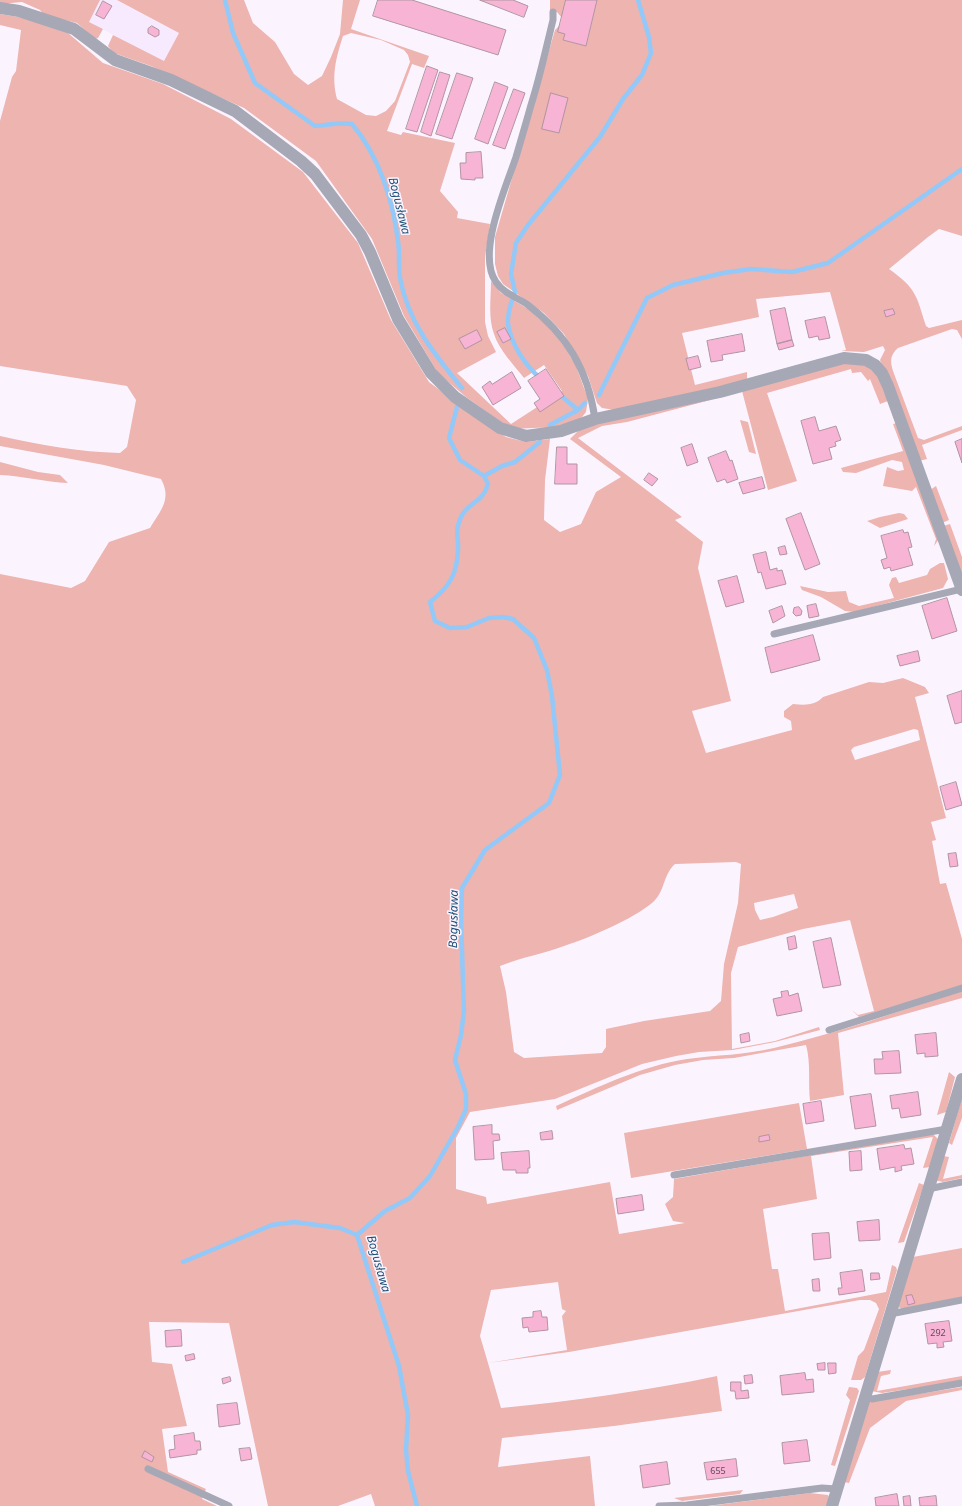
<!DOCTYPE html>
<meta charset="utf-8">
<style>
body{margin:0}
canvas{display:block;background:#fbf4ff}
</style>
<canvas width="962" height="1506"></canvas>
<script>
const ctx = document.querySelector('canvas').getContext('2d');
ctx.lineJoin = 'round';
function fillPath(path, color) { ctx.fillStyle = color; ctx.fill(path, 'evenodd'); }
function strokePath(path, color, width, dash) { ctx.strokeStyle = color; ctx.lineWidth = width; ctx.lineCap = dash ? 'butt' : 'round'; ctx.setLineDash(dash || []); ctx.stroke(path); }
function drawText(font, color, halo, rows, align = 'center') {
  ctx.font = font + ' "Noto Sans",sans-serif'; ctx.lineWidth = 3; ctx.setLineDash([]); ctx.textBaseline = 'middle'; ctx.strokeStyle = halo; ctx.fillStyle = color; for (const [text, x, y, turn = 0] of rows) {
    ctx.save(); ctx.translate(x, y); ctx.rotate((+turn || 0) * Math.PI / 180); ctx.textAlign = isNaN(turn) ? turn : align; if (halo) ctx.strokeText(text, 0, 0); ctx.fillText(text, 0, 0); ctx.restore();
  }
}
const built = new Path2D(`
 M100 0H117L179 33 164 62 89 22Z`);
const green = new Path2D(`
 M0 0H100L89 22 103 29 98 38 95 39 77 23 44 15 40 10 22 2 0 4Z
 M117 0H244L253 23 275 42 294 74 308 85 322 76 331 57 340 34 343 0H360L351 29 429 56 424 68 412 64 387 131 401 135 403 132 455 143 440 191 458 212 457 218 490 224 485 257V322L488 336 496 352 457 373 511 424 562 391 544 365 524 378C514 365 499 350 494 334 488 318 491 298 491 281L501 293 528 309 548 326 564 346 576 366 588 399 586 412 582 417 570 424 555 427 511 429 466 397 438 373 404 316 372 239 316 161 244 108 151 66 114 53 108 46 113 35 164 61 179 33ZM351 33 381 40 404 50 408 55 410 62 395 101 386 111 376 116 366 115 337 99C331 76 336 58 343 36Z
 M550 0H566L562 18 557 12H550Z
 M597 0H962V236L939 229 928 237 889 269C917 289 916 295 926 326L929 328 962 320V339L957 330 952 329 898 348C890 355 890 361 893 371L918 438 924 440 962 426V430L922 445 927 459 919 461 882 366 880 360 885 350 883 346 864 352 841 351 846 350 830 292 756 299 759 317 682 333 695 385 747 372V381L615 410 602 408 597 403 588 376 564 334 544 313 503 284 498 276 495 264V237L555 30 560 25 565 34 563 40 586 46Z
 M0 14 24 18 68 33 103 63 163 84 231 119 303 172 358 243 391 320 429 382 473 415 506 437 526 442 550 439 545 480 544 520 560 532 581 524 596 492 621 477 570 439 579 430 596 424 714 399 627 422 602 426 578 438 682 517 675 520 703 542 698 568 731 701 692 711 706 753 792 730 791 721 784 717V711L793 704C804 705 815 706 823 697L869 682 883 683 903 678 925 687 929 693 915 697 946 818 931 822 936 840 932 841 940 884 946 883 962 939V986L859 1017 852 1010 858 1015 874 1011 850 920 803 929 738 947 731 973 732 1049 775 1041 819 1027 820 1030 775 1042 733 1050 699 1052 676 1056 642 1064 555 1099 470 1112 456 1138V1189L486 1197 487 1204 610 1182 619 1234 685 1223 673 1221 665 1204 673 1197 674 1179 933 1134 938 1139 930 1167 923 1168 933 1137 811 1156 817 1199 763 1209 772 1269H778L785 1311 886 1292 892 1265 896 1267 897 1270 865 1377 861 1380H851L858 1356 864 1350 879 1309 876 1303 870 1300H860L569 1352 488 1363 501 1408C573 1401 646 1391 717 1376L722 1411 614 1426 502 1438 498 1467 590 1456 595 1506H375L371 1494 338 1506H268L229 1323 149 1322 152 1362 172 1364 187 1426 162 1429 168 1472 206 1489 202 1499 217 1506H0V574L71 588 85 581 109 542 150 528C161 510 172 499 161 479L104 465 0 446V436C40 445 79 452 120 453L127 447 136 400 127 386 0 366V121L12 77 16 71 21 30 0 25ZM914 729 918 730 920 740 855 760 851 750 854 747ZM736 862 741 864 738 903 724 964 721 1001 710 1011 644 1021 606 1029V1047L602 1053 524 1058 514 1052 506 992 500 966C522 957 543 954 564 946 589 938 633 919 652 903 665 893 663 874 675 864ZM794 894 798 908 773 917 760 920 755 910 754 903ZM558 1282 562 1309 566 1311 562 1316 567 1350 488 1363 480 1336 491 1290Z
 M846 363C879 365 876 373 888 401L880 404 870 379 868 381 861 372 852 373 851 369 767 393 797 481 768 490 742 391Z
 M740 420 748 422 756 454 749 452Z
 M897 423 939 539 934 546 936 539 916 487 912 491 883 486 887 467 898 471 904 470 902 462 892 460 856 473 843 472 841 468 903 451 893 424Z
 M0 462 38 472 60 475 68 483C45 482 23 476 0 475Z
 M936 486 949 520 942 523 930 490Z
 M899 513 904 514 908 519 880 528 867 521 880 517Z
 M950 524 962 557V577L943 526Z
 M940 563H944L948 579 943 588 854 612 845 611 821 597 802 590 800 586 828 592 846 591 849 602 859 606 894 598 889 585 892 578 896 577 899 583 927 575 930 569Z
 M962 991V998L838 1033 844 1095 810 1101C808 1082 811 1063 806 1045L734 1058 703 1060 675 1065 640 1075 557 1110 556 1106C598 1087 641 1066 687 1059 716 1055 745 1055 774 1048 837 1033 900 1011 962 991Z
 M949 1072 955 1077 946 1112 937 1115Z
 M962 1098V1118L952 1145 949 1143Z
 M799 1103 807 1149 631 1178 624 1133Z
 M943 1156 949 1157 943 1179 962 1175V1178L943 1182 934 1180Z
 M919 1183 924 1185 904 1242 898 1243Z
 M962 1248V1297L903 1309 898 1307 913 1257Z
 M891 1370 890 1374 881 1376 877 1391 962 1376V1381L882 1393 871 1391 877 1372Z
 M849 1387 857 1388 859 1391 835 1466 831 1465 850 1400 846 1395Z
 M962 1387V1390L906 1401 870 1428 849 1483 844 1482 869 1402Z
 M743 1490 740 1494 682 1501 674 1498Z
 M810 1493 828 1495 829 1497 826 1506H709Z`);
const stream = new Path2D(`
 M225 0 233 33 255 83 315 126C328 125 339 122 352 124 379 156 393 200 398 241 400 253 398 266 400 278 408 322 434 354 462 388
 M515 292 511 274 516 243 528 225 600 137 623 99 642 75 651 53 649 37 638 0
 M512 300C510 307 507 317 508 324 511 345 526 366 541 379
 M559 394 578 410
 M599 395 647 298 673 285 723 273 751 269 792 272 828 263 962 169
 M550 425 578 410 585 403
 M484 476 502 466 515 462 540 442
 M183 1262 272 1225 294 1222 340 1228 357 1235
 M417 1506 408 1471 406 1450 408 1415 399 1366 357 1235 385 1211 410 1198 430 1176 458 1127 466 1109V1094L455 1060 461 1035 464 1011 461 920 462 888 485 850 549 803 560 775 552 696 547 670 534 638 513 619 503 617 489 618 467 627 450 628 435 621 430 602C449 587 457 575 458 550 459 536 454 533 461 517 468 502 483 503 488 484L484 476 460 460 449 438 457 407`);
const building = new Path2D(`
 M378 0H412L506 30 498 55 373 16Z
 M480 0H513L528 6 524 17Z
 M566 0H597L586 46 563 40 565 34 558 32Z
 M103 1 112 6 104 19 96 15Z
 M152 26 159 30V35L155 37 148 33V29Z
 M427 66 438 70 417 132 406 129Z
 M440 72 450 75 431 136 421 132Z
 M457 73 473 78 452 139 436 134Z
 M495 82 508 87 488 144 475 139Z
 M514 89 525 93 505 149 493 145Z
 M551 93 568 98 559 133 542 129Z
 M481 152 483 178H475V180L461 179 460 163H466V153Z
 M785 308 792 340 777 344 770 311Z
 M893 309 895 314 886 317 884 311Z
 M825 317 830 338 819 340 818 336 809 338 805 321Z
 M505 328 511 339 503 343 497 332Z
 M477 330 482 340 465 349 459 339Z
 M742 334 745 351 722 355 723 360 711 362 707 341Z
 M792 340 794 346 779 350 777 344Z
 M698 356 701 367 689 370 686 359Z
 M546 369 564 396 540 412 534 403 540 399 528 381Z
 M512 372 521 388 493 405 482 387 490 381 492 384Z
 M815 417 819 431 836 426 841 440 835 442 836 446 829 448 832 459 813 464 801 421Z
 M962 439V463L955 442Z
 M692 444 698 462 687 466 681 448Z
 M557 447H567V464H577V484H555Z
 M726 451 730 461 732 460 738 479 727 483 725 479 717 482 708 458Z
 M649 473 658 479 652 486 644 480Z
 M762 477 765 488 743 494 739 483Z
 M801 513 820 564 805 570 786 519Z
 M903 530 904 533 908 532 912 547 908 548 913 565 891 571 890 567 884 569 881 560 887 558 881 536Z
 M785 546 787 554 780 555 778 548Z
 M766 552 770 570 777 568V571L782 570 786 584 766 589 761 572 758 573 753 555Z
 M737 576 744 602 726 607 718 581Z
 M947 598 957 631 932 639 922 606Z
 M816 604 819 616 809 618 807 606Z
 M782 606 785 616 773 623 769 611Z
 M799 607 802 611 801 615 796 616 793 613 794 608Z
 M813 635 820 660 771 673 765 648Z
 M918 651 920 661 900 666 897 656Z
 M962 691V722L955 724 947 696Z
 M956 782 962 805 946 810 940 787Z
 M956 853 958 866 950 867 948 854Z
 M795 936 797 948 789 950 787 938Z
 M831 938 841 985 823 988 813 942Z
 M788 991 789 996 798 993 802 1011 777 1016 773 999 782 997 781 992Z
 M749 1033 750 1041 741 1043 740 1035Z
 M936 1033 938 1056 925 1057V1053L917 1054 915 1035Z
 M899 1051 901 1073 875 1074 874 1059H883L882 1052Z
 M918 1092 921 1115 901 1118 899 1108 892 1109 890 1096Z
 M871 1094 876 1126 855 1129 850 1097Z
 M821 1101 824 1121 806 1124 803 1104Z
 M492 1125V1134H499L500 1140 493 1141 494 1159 475 1160 473 1127Z
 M552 1131 553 1139 541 1140 540 1133Z
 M769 1135 770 1140 759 1142V1137Z
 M904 1145 905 1149 911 1148 914 1164 901 1166 902 1170 895 1172V1167L880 1170 877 1149Z
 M529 1151 530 1168H528V1173H516V1170H503L501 1153Z
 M861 1151 862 1170 850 1171 849 1152Z
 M642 1195 644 1210 618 1214 616 1199Z
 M879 1220 880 1240 859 1241 857 1222Z
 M829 1233 831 1258 814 1260 812 1234Z
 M862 1270 865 1291 839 1295 838 1288H842L840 1273Z
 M871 1273H879L880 1279 871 1280Z
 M819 1279 820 1291H813L812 1280Z
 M912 1295 915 1303 908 1305 906 1296Z
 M541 1311 542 1317H547L548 1330 529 1332 528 1327 523 1328 522 1318 533 1317V1312Z
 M949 1321 952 1341 943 1342 944 1347 937 1348V1343L928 1344 925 1324Z
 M181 1330 182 1346 166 1347 165 1331Z
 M194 1354 195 1359 186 1361 185 1356Z
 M825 1363V1370H818L817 1364Z
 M828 1363H836V1373L829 1374Z
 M805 1373 806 1380 813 1379 814 1392 782 1395 780 1376Z
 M752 1375 753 1383 745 1384 744 1376Z
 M230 1377 231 1381 223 1384 222 1379Z
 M731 1382H741V1391L748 1390 749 1398 736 1399 735 1391H731Z
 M237 1403 240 1424 219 1427 217 1405Z
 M194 1433 195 1441H200L201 1450H197V1454L170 1458 169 1450 175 1449 174 1436Z
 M807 1440 810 1461 784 1464 782 1443Z
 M250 1448 252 1459 241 1461 239 1449Z
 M145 1451 154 1457 152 1462 142 1457Z
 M736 1459 738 1476 707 1480 704 1463Z
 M667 1462 670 1484 643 1488 640 1466Z
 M897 1494 899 1506H876L875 1498Z
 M910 1496 911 1506H904L903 1497Z
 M936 1496 937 1506H920L919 1498Z`);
const lane = new Path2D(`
 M553 12V20C546 48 540 77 531 105 526 123 521 140 516 157 506 187 476 254 496 282 504 294 517 297 528 305 567 335 588 370 595 419
 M774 634 962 589
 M829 1030 962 988
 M674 1175 947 1129
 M928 1189 962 1182
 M890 1314 962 1300
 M865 1397 872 1399 962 1383
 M148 1469 229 1506
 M659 1506 687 1505 822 1488 837 1489`);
const street = new Path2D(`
 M0 8 19 11 74 29 115 60 171 80 235 111 301 161 315 174 361 235 370 252 398 319 431 373 455 397 500 428 526 436 561 431 595 419 720 392 844 358 866 360 875 365 882 373 888 386 962 590
 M832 1506 962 1079`);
const numberNames = [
 ["292",938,1333],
 ["655",718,1471]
];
const waterNames = [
 ["Bogusława",399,206,76],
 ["Bogusława",454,919,-89],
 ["Bogusława",378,1264,74]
];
fillPath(built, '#f7eafe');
fillPath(green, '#edb4b0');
strokePath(stream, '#93c9f8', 4.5);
fillPath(building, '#f7b4d5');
strokePath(building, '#b294a2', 1);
strokePath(lane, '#a7a8b5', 7);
strokePath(street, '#a7a8b5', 12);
drawText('9px', '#624c5c', null, numberNames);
drawText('italic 12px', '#1c4f75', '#fbf4ff', waterNames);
</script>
